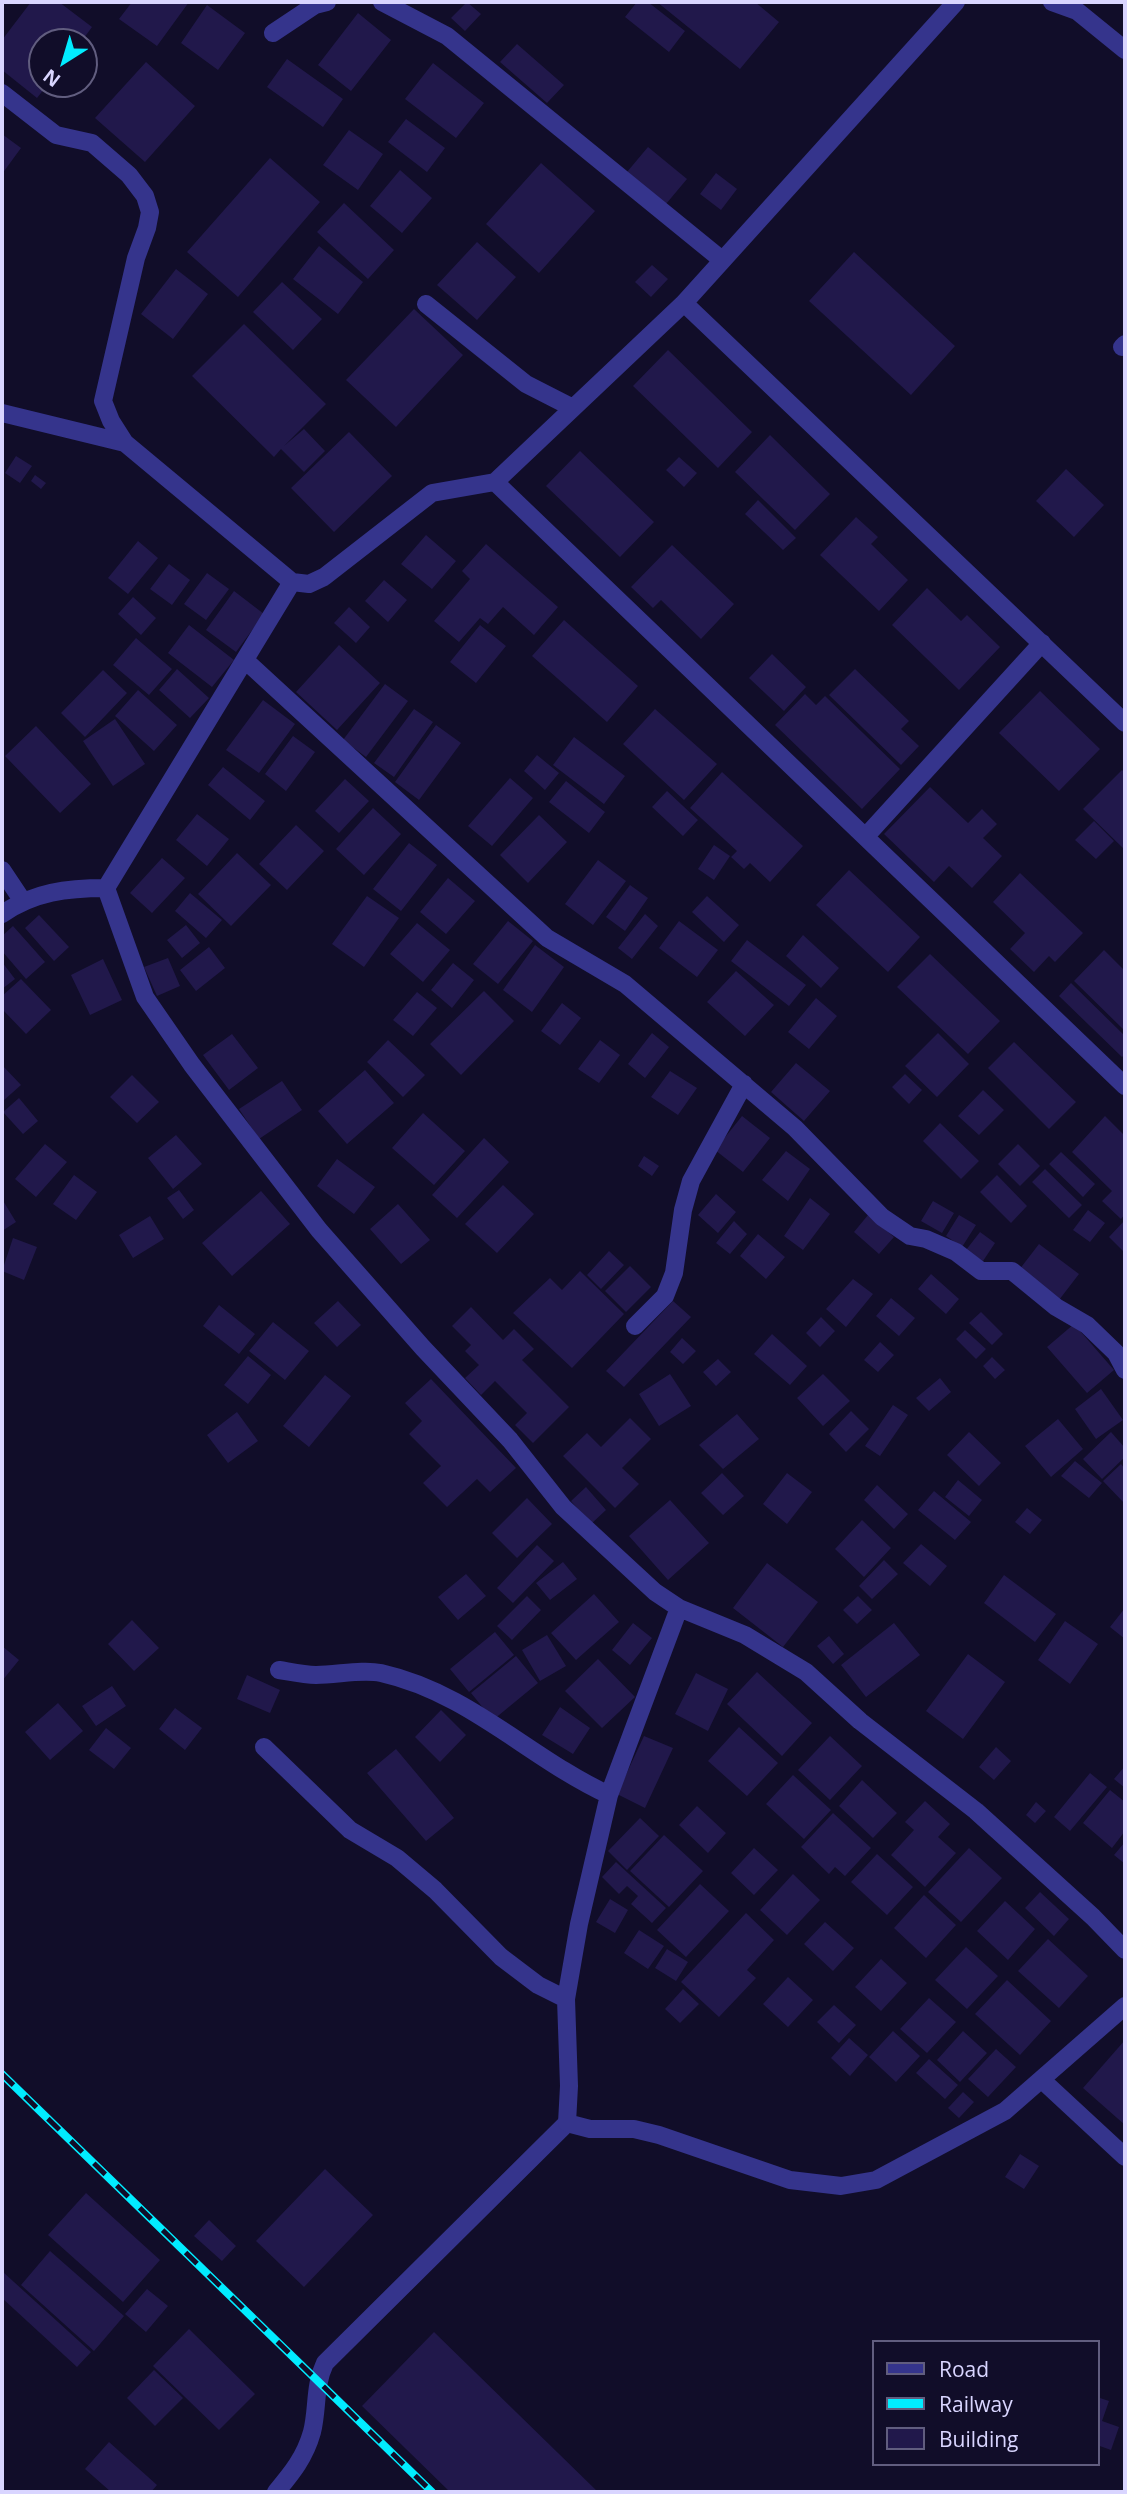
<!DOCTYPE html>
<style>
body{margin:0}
#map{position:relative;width:1127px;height:2494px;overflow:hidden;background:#110d29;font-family:"Open Sans",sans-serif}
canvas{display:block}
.frame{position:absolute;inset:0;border:4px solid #d9d5ff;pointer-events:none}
.legend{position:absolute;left:872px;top:2340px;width:228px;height:126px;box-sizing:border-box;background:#110d29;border:2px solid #615d7f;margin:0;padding:9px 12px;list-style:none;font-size:21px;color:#d9d5ff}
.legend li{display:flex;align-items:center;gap:14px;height:35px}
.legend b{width:35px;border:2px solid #615d7f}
.north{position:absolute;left:28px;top:28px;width:70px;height:70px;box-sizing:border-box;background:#110d29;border:2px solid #615d7f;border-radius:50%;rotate:217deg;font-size:19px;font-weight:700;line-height:28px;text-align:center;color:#d9d5ff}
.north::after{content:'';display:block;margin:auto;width:24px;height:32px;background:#01ecff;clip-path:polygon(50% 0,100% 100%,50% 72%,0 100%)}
</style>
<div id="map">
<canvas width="1127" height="2494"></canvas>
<div class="frame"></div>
<ul class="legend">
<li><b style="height:9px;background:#35348c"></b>Road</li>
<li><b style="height:9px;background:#01ecff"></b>Railway</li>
<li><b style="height:19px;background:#21184b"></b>Building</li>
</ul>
<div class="north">N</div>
</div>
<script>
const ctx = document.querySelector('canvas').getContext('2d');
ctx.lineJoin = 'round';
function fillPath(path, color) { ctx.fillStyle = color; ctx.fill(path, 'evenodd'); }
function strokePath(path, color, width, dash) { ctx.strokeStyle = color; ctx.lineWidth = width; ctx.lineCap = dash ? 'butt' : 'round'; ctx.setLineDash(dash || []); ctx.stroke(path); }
const building = new Path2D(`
 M31 2H59L92 27 81 42H42V84H48L37 98 2 70V40Z
 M132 2H189L157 46 119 19Z
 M467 2 481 14 465 31 451 18Z
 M637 2H648L685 31 669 52 625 17Z
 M657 2H755L779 22 740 69Z
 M207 5 245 33 218 70 181 43Z
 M358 13 391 40 351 91 318 65Z
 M517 44 564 85 547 103 500 62Z
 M287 59 343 99 323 127 267 87Z
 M146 62 195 106 145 162 95 118Z
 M433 63 484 103 456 138 405 99Z
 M406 119 445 148 427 172 388 142Z
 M349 130 383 154 358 190 323 165Z
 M2 134 21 148 2 174Z
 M648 147 687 179 666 204 627 172Z
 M270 158 320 202 238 297 187 252Z
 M541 163 595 211 539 273 486 224Z
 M400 170 432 198 402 233 370 206Z
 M716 173 737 189 721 210 700 194Z
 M344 203 394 250 368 279 317 232Z
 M477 242 516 277 477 320 437 285Z
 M319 246 363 282 338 314 293 279Z
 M854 252 955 346 911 395 809 301Z
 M652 265 668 279 651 297 635 282Z
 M176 269 208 294 173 339 141 314Z
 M282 282 322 319 293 350 253 312Z
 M414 309 463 355 396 427 346 380Z
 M244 324 326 404 284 446 304 429 325 451 304 472 281 449 274 457 192 376Z
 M668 350 752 432 718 468 633 386Z
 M349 432 392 476 334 532 291 488Z
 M770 435 830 494 795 530 735 472Z
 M580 451 654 522 620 557 546 486Z
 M16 456 32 466 20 483 5 473Z
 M679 457 697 473 684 487 666 470Z
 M1066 469 1104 505 1074 537 1036 501Z
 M35 475 46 483 41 489 31 481Z
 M758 500 796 538 783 550 745 514Z
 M856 517 878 537 871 544 908 580 879 611 820 555Z
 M426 535 456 561 432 589 401 564Z
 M138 541 158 558 128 594 108 578Z
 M486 544 558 607 534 635 503 607 488 624 480 618 459 642 434 621 470 579 462 571Z
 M672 545 734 604 701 639 661 600 653 608 631 587Z
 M169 564 190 580 172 605 150 589Z
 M207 573 229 589 206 620 184 604Z
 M384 580 407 600 388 622 365 601Z
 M927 588 961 621 967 615 1000 647 959 690 892 625Z
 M234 591 264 614 236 652 206 630Z
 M133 597 156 618 141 635 118 614Z
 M349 607 370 627 356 643 334 623Z
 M564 620 638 686 607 722 532 656Z
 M189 625 234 660 212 687 168 653Z
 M480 625 506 646 476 683 450 662Z
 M136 638 172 669 149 695 113 665Z
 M339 645 380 683 337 730 296 692Z
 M772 654 806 687 784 711 749 678Z
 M177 669 209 698 190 718 159 690Z
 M855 669 909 721 901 729 919 746 901 765 829 695Z
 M103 670 127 693 85 737 61 713Z
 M385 684 408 701 366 757 343 740Z
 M138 690 177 725 154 751 115 716Z
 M1040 691 1100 749 1059 791 999 733Z
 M805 694 816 705 825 696 900 769 862 809 775 725Z
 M263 700 295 724 259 773 226 750Z
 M414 709 433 722 394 777 374 763Z
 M655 709 717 764 684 800 623 744Z
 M115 719 145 764 113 786 83 741Z
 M436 725 461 743 419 800 395 782Z
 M36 726 91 784 60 813 5 756Z
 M293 736 315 752 286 791 265 774Z
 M574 737 625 776 604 804 553 765Z
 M537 755 559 773 545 790 524 771Z
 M223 767 265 801 250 820 208 785Z
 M1122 770 1125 773V850L1083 809Z
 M722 772 803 846 770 882 750 863 744 869 731 857 737 851 690 808Z
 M510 778 533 798 492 846 468 826Z
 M345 779 369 801 339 833 315 811Z
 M566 781 605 812 589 833 549 802Z
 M930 787 968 823 982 809 997 824 983 838 1002 856 972 888 949 866 934 882 884 834Z
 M667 791 698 820 683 836 652 807Z
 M373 808 401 834 364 875 336 849Z
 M197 814 229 839 207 866 176 840Z
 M539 815 567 842 528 883 500 855Z
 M1094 821 1114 841 1096 859 1075 840Z
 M296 825 324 851 287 890 259 864Z
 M409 843 437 865 401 911 373 889Z
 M714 845 730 856 714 880 698 869Z
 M237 853 271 885 231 926 198 894Z
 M162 858 185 878 152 913 130 893Z
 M598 860 626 881 593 925 565 904Z
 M849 870 920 937 888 972 816 905Z
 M1020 873 1083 933 1055 962 1049 956 1034 972 1010 949 1025 933 993 902Z
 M448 878 475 901 446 934 420 912Z
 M630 885 648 898 625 931 606 917Z
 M190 893 222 920 206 938 175 911Z
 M367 896 399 918 364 967 332 944Z
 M707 896 739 925 724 942 692 912Z
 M645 914 658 926 632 959 618 948Z
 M39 915 69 947 54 961 25 928Z
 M508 921 533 941 498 984 473 964Z
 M679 921 718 950 697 977 659 948Z
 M417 923 450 950 423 982 390 954Z
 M186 925 200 943 182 958 167 940Z
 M13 926 45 962 26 979 2 951V936Z
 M803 935 839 968 821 988 786 956Z
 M747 940 806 985 789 1006 731 961Z
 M535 945 564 967 532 1012 503 990Z
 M209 947 225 968 196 991 180 970Z
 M1104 950 1125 971V1031L1074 981Z
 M930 954 1000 1021 968 1054 897 987Z
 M168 958 180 986 157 996 144 967Z
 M103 959 122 1000 90 1015 71 975Z
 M2 962 15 979 2 989Z
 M453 963 474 980 452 1008 431 990Z
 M736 971 774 1005 745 1036 707 1002Z
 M21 979 51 1010 26 1034 2 1009V996Z
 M1071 983 1125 1036V1054L1122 1057 1059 996Z
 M484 991 514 1021 461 1075 430 1044Z
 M417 992 437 1008 413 1036 393 1020Z
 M816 998 837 1016 809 1049 788 1032Z
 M562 1003 581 1018 560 1045 541 1031Z
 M652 1033 669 1047 645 1078 628 1064Z
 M938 1033 969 1064 937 1097 905 1066Z
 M232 1034 258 1068 229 1090 203 1055Z
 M388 1040 425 1075 403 1097 367 1062Z
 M600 1040 620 1055 599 1083 578 1069Z
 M1014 1042 1076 1102 1049 1129 988 1068Z
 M796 1063 830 1091 804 1121 771 1092Z
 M2 1065 21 1085 3 1101 2 1100Z
 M365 1070 394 1103 347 1144 318 1111Z
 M670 1071 697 1088 678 1115 651 1097Z
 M905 1074 922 1090 909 1104 892 1087Z
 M132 1075 159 1102 137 1123 110 1097Z
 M282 1081 302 1110 259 1139 239 1109Z
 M983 1090 1004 1110 979 1135 958 1116Z
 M19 1098 38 1121 23 1134 3 1112Z
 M423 1113 465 1151 434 1185 392 1148Z
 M742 1116 770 1138 743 1172 715 1150Z
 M1105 1116 1125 1136V1214L1121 1219 1102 1201 1112 1191 1072 1152Z
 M940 1123 979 1161 961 1179 923 1141Z
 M176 1135 202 1164 173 1189 148 1158Z
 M484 1138 509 1162 457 1218 432 1195Z
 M45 1144 67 1162 36 1197 15 1179Z
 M1018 1144 1040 1166 1020 1186 998 1164Z
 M786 1151 810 1169 788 1201 762 1180Z
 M1061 1152 1095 1184 1083 1197 1049 1164Z
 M644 1156 659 1166 652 1176 638 1166Z
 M337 1159 375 1187 354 1214 317 1186Z
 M1045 1169 1082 1205 1069 1218 1032 1182Z
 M74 1175 97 1192 76 1220 53 1204Z
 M997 1175 1027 1206 1011 1223 980 1192Z
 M503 1185 534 1214 497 1253 465 1224Z
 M179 1190 194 1210 183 1219 167 1198Z
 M261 1191 290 1224 232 1276 202 1243Z
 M716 1194 736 1212 718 1233 698 1215Z
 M810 1198 830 1214 803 1250 784 1236Z
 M2 1199 16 1222 2 1231Z
 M933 1201 954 1213 942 1233 921 1221Z
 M398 1204 430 1240 401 1264 370 1229Z
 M1088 1210 1105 1223 1090 1242 1073 1230Z
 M868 1215 894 1237 879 1254 854 1232Z
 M959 1215 976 1225 962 1247 946 1236Z
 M150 1216 164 1239 133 1258 119 1235Z
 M1125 1220V1253L1109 1237Z
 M734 1221 747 1234 730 1254 716 1243Z
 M980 1232 995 1243 983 1261 966 1250Z
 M758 1234 785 1257 766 1279 740 1256Z
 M13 1238 37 1247 24 1280 2 1271Z
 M1039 1244 1079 1274 1059 1300 1019 1270Z
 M609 1251 624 1265 601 1289 587 1275Z
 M630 1266 651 1287 626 1312 605 1291Z
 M580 1271 624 1314 572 1368 513 1313 550 1278 562 1290Z
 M931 1274 959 1299 946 1314 918 1289Z
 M853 1279 873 1294 846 1327 826 1309Z
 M891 1298 915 1318 899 1336 876 1316Z
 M338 1301 361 1325 337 1347 314 1323Z
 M673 1301 691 1317 624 1387 606 1371Z
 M219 1305 255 1334 239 1354 203 1326Z
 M471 1307 503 1340 514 1329 534 1349 522 1360 569 1407 533 1443 515 1425 527 1413 495 1381 481 1395 465 1378 479 1365 465 1351 471 1345 452 1326Z
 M981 1312 1003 1334 992 1345 969 1323Z
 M821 1317 835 1331 820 1347 806 1333Z
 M273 1322 309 1351 285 1380 249 1351Z
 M1074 1324 1114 1370 1087 1393 1047 1347Z
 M965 1330 986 1349 976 1359 956 1339Z
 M772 1334 807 1366 790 1385 754 1354Z
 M682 1338 696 1351 683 1364 670 1352Z
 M880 1342 894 1355 878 1372 864 1360Z
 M248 1356 271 1375 248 1404 224 1385Z
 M992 1357 1005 1370 995 1379 983 1366Z
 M718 1359 731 1372 716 1386 703 1372Z
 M670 1374 691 1406 659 1426 639 1394Z
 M823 1374 850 1401 823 1426 797 1398Z
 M325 1375 351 1396 309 1447 283 1426Z
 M940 1378 951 1392 929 1411 916 1398Z
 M431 1379 516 1468 490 1492 477 1479 447 1507 423 1483 441 1466 409 1434 422 1421 405 1403Z
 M1101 1389 1123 1420 1096 1439 1075 1409Z
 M893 1405 908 1415 880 1456 865 1446Z
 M851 1411 869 1429 846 1452 829 1434Z
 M237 1412 258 1441 228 1463 207 1435Z
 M737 1414 759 1439 723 1469 699 1445Z
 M630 1418 651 1439 622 1468 639 1484 615 1508 563 1456 587 1433 601 1447Z
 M1058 1419 1083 1449 1051 1477 1025 1446Z
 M969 1432 1001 1463 979 1486 947 1455Z
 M1111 1432 1125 1448V1457L1102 1479 1083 1459Z
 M1075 1461 1102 1483 1089 1498 1061 1476Z
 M1121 1464 1125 1469V1504L1103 1481Z
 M722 1473 744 1496 723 1515 701 1493Z
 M787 1473 812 1492 787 1524 763 1504Z
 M958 1480 982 1500 969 1516 945 1497Z
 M877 1485 908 1514 894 1529 864 1500Z
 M586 1487 606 1510 591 1524 571 1501Z
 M934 1491 971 1522 955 1540 918 1510Z
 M527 1498 552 1524 517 1558 492 1533Z
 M670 1500 709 1543 668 1580 629 1536Z
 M1027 1508 1042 1520 1030 1534 1015 1522Z
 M862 1520 891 1548 864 1577 835 1549Z
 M921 1544 947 1566 930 1586 903 1563Z
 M537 1545 554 1561 513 1603 497 1588Z
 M884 1560 898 1574 872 1599 859 1586Z
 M563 1562 577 1579 550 1600 536 1583Z
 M767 1563 818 1602 783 1647 733 1608Z
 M466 1574 486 1596 458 1620 438 1597Z
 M1004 1575 1056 1614 1035 1642 984 1603Z
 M594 1594 619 1622 576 1660 551 1633Z
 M527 1596 541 1610 512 1640 497 1626Z
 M858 1596 872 1610 857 1624 843 1610Z
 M1125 1608V1639L1110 1627Z
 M132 1620 159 1648 134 1671 108 1644Z
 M1065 1621 1098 1644 1070 1684 1038 1660Z
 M633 1623 652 1638 630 1665 612 1650Z
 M894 1623 920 1655 866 1697 841 1665Z
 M495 1632 514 1655 469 1692 450 1669Z
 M547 1635 566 1666 540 1681 522 1650Z
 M829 1636 844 1654 833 1664 817 1646Z
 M2 1646 19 1660 2 1681Z
 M968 1654 1005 1682 963 1739 926 1711Z
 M516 1656 538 1683 493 1720 471 1693Z
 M598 1659 635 1697 602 1728 565 1691Z
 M757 1672 812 1723 782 1756 727 1704Z
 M696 1673 728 1689 708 1731 675 1714Z
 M247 1675 280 1690 270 1713 237 1699Z
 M112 1686 126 1706 96 1726 82 1706Z
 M58 1703 83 1731 50 1760 25 1732Z
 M560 1707 590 1728 573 1754 542 1735Z
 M175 1708 202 1728 185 1750 159 1729Z
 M441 1710 466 1735 440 1762 415 1737Z
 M739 1727 778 1763 747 1796 708 1761Z
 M106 1728 131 1748 114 1769 89 1750Z
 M644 1736 673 1748 645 1808 617 1794Z
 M830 1736 862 1766 830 1800 798 1770Z
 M996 1747 1011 1761 994 1780 979 1767Z
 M396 1749 454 1818 426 1841 367 1773Z
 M1125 1766V1788L1114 1779Z
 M1090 1773 1107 1787 1070 1831 1054 1817Z
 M793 1775 831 1810 804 1839 766 1804Z
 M862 1780 897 1813 873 1838 839 1806Z
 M1110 1790 1125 1802V1831L1112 1848 1083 1823Z
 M925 1801 950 1824 938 1837 956 1853 925 1887 891 1855 914 1830 905 1822Z
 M1036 1802 1046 1811 1035 1823 1026 1815Z
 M697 1806 726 1833 708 1853 679 1825Z
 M833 1813 871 1848 845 1876 835 1867 829 1874 801 1847Z
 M640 1818 659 1836 627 1870 608 1851Z
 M664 1835 703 1871 669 1907 630 1871Z
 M1125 1842V1864L1114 1855Z
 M754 1848 778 1870 754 1895 731 1873Z
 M969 1848 1002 1878 961 1922 928 1892Z
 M877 1854 913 1887 887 1915 851 1882Z
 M616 1862 666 1908 652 1923 631 1904 638 1896 627 1886 619 1894 602 1877Z
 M793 1874 820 1900 787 1935 760 1910Z
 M700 1884 729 1911 686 1957 657 1930Z
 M1040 1892 1069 1919 1054 1936 1025 1908Z
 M924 1895 956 1925 926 1958 894 1928Z
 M610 1899 628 1910 615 1933 596 1922Z
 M1005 1901 1035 1929 1008 1960 977 1931Z
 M746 1913 774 1940 747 1970 756 1978 719 2017 681 1982Z
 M825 1922 854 1948 833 1971 804 1944Z
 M639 1930 664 1946 648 1969 624 1953Z
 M1048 1939 1088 1976 1059 2008 1018 1971Z
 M966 1947 998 1976 967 2009 935 1980Z
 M667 1949 688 1962 676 1981 655 1968Z
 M881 1959 907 1983 881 2011 855 1987Z
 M788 1977 813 2000 788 2027 763 2004Z
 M1007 1980 1051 2021 1020 2055 975 2014Z
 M683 1989 699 2004 680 2023 665 2009Z
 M929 1998 956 2022 927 2053 900 2029Z
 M834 2005 856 2025 839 2043 817 2022Z
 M893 2031 920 2056 896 2082 869 2057Z
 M963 2031 987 2053 960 2082 937 2060Z
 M849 2038 868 2055 850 2076 831 2058Z
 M1125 2040V2125L1083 2088Z
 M996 2049 1016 2067 988 2097 968 2079Z
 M929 2059 958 2085 945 2099 916 2073Z
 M963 2092 974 2102 959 2118 948 2108Z
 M1020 2154 1039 2166 1024 2189 1005 2177Z
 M325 2169 373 2215 304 2287 256 2241Z
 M86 2193 160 2260 123 2302 48 2235Z
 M209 2220 236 2246 222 2261 194 2236Z
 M50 2251 124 2316 94 2351 21 2285Z
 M3 2272 91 2352 77 2367 2 2298Z
 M147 2289 168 2306 146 2332 125 2314Z
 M189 2329 255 2394 219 2430 153 2366Z
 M434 2332 598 2492H450L362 2406Z
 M154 2370 183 2398 155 2426 127 2398Z
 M1097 2397 1109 2401 1102 2421 1119 2427 1111 2450 1097 2445Z
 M109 2442 157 2485 151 2492H111L85 2469Z`);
const service = new Path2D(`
 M276 2492C292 2473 305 2457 312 2432 318 2408 314 2386 325 2363L567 2123`);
const minor = new Path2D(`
 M382 2 447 36 722 260
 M1052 2 1077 11 1125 50
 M273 33 315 5 327 2
 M2 93 56 135 92 143 129 175 145 196 150 212 147 228 136 258 103 401 111 421 125 443 292 582 309 584 324 577 432 493 495 482 684 303 956 2
 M684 303 1125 723
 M426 304 526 384 573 408
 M1122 347 1125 344
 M2 413 125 443
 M495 482 1125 1086
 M246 661 547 938 625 984 795 1128 882 1217 910 1236 926 1239 956 1252 981 1271H1012L1056 1307 1087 1325 1116 1353 1125 1370
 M867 835 1042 643
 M2 870 22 900
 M106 888 145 997 192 1065 319 1230 423 1348 510 1440 563 1507 655 1592 679 1608 745 1635 806 1672 860 1721 976 1811 1093 1917 1125 1950
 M2 914C34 892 67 888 106 888L292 582
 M635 1326 665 1296 674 1273 683 1210 691 1181 744 1084
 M679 1608 609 1795 579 1924 566 1999 569 2086 567 2123 590 2129H634L659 2135 790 2180 841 2186 876 2180 1005 2111 1125 2006
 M279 1670C291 1672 304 1675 316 1675 337 1675 362 1669 381 1673 470 1693 529 1758 609 1795
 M264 1747 350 1830 397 1858 435 1890 501 1957 538 1985 566 1999
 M1042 2080 1125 2157`);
const rail = new Path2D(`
 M2 2074 432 2492`);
fillPath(building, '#21184b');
strokePath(service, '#35348c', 18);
strokePath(minor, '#35348c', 18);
strokePath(rail, '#01ecff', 8);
strokePath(rail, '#110d29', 5, [16]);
</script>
